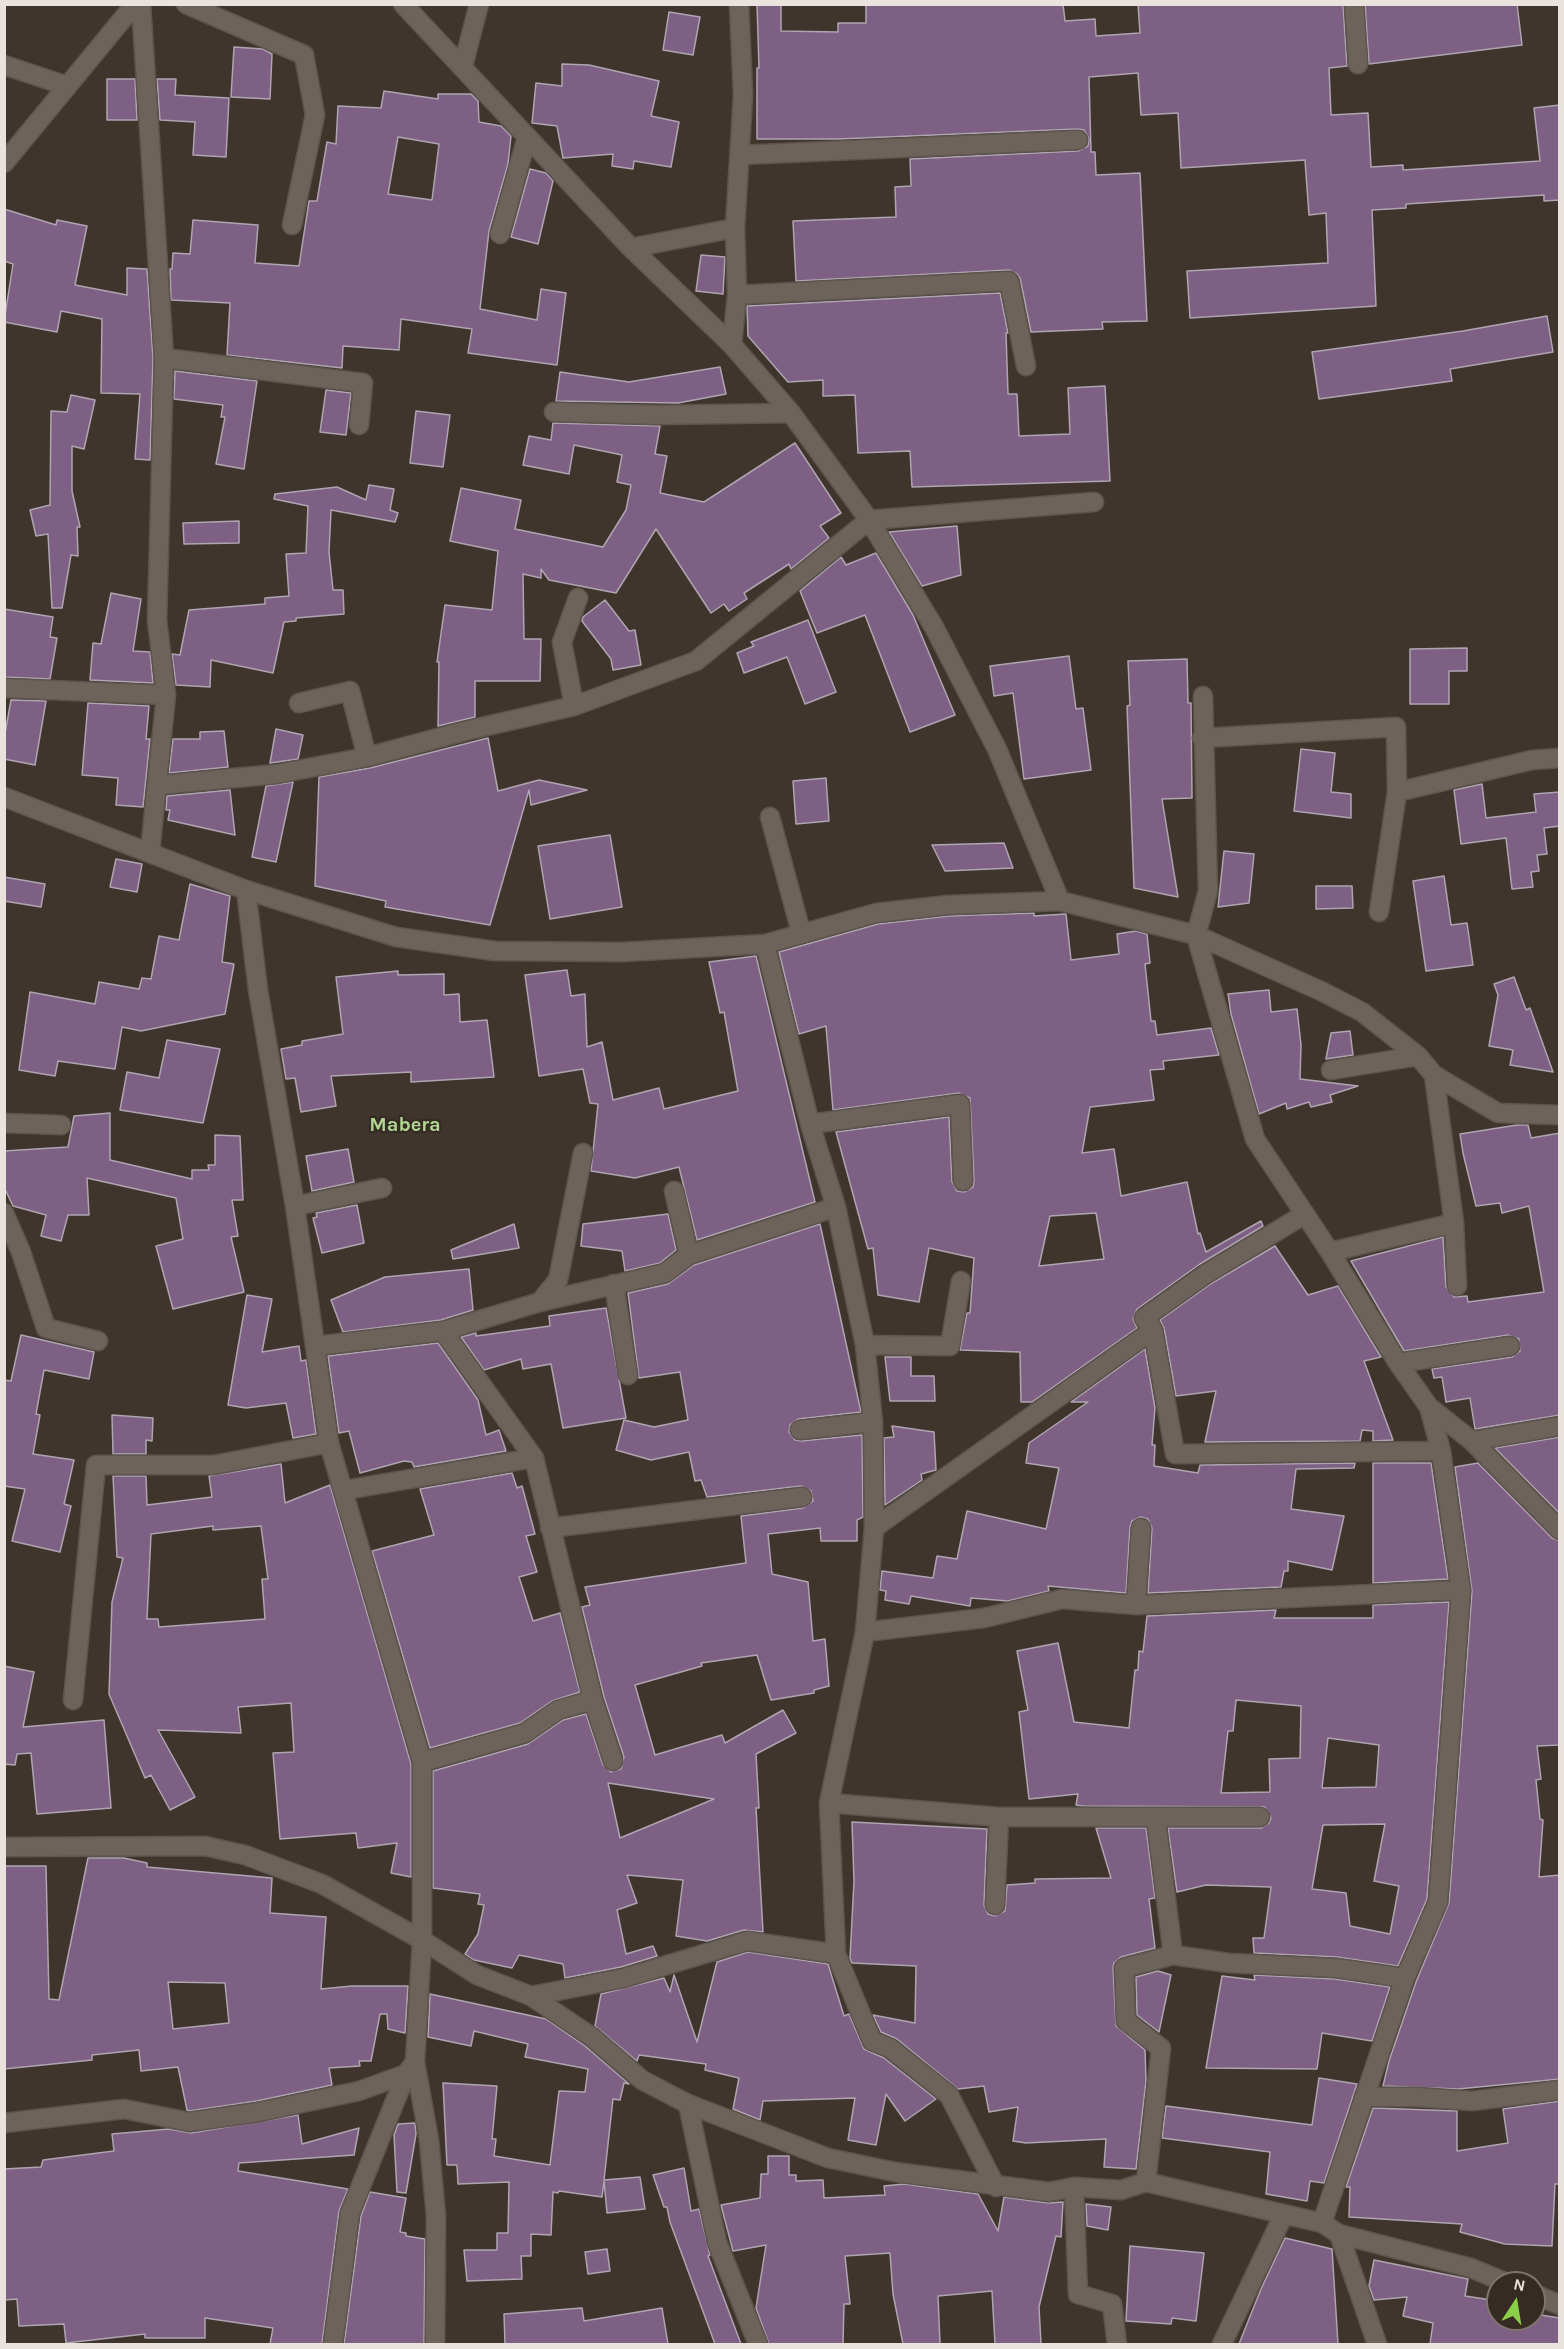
<!DOCTYPE html>
<style>
body{margin:0}
#map{position:relative;width:1564px;height:2349px;overflow:hidden;background:#3f352c;font-family:Karla,sans-serif}
canvas{display:block}
.frame{position:absolute;inset:0;border:6px solid #eae3dd;pointer-events:none}
.north{position:absolute;left:1486px;top:2271px;width:60px;height:60px;box-sizing:border-box;background:#352b23;border:2px solid #7d756d;border-radius:50%;rotate:12deg;font-size:16px;font-weight:700;line-height:24px;text-align:center;color:#eae3dd}
.north::after{content:'';display:block;margin:auto;width:21px;height:27px;background:#8bce47;clip-path:polygon(50% 0,100% 100%,50% 72%,0 100%)}
</style>
<div id="map">
<canvas width="1564" height="2349"></canvas>
<div class="frame"></div>
<div class="north">N</div>
</div>
<script>
const ctx = document.querySelector('canvas').getContext('2d');
ctx.lineJoin = 'round';
function fillPath(path, color) { ctx.fillStyle = color; ctx.fill(path, 'evenodd'); }
function strokePath(path, color, width, dash) { ctx.strokeStyle = color; ctx.lineWidth = width; ctx.lineCap = dash ? 'butt' : 'round'; ctx.setLineDash(dash || []); ctx.stroke(path); }
function drawText(font, color, halo, rows, align = 'center') {
  ctx.font = font + ' Karla,sans-serif'; ctx.lineWidth = 4.5; ctx.setLineDash([]); ctx.textBaseline = 'middle'; ctx.strokeStyle = halo; ctx.fillStyle = color; for (const [text, x, y, turn = 0] of rows) {
    ctx.save(); ctx.translate(x, y); ctx.rotate((+turn || 0) * Math.PI / 180); ctx.textAlign = isNaN(turn) ? turn : align; if (halo) ctx.strokeText(text, 0, 0); ctx.fillText(text, 0, 0); ctx.restore();
  }
}
const building = new Path2D(`
 M757 4H781V31L838 32V23H866V4H1063L1065 21 1095 19 1096 36 1140 33 1138 4H1343L1347 66 1329 68 1331 115 1368 113 1371 167 1403 165V170L1540 161 1534 108 1560 105V200L1544 201V195L1406 204V208L1372 210 1376 306 1190 318 1187 271 1328 263 1326 213 1309 215 1305 160 1181 168 1178 113 1141 115 1138 73 1089 77 1091 152H1095L1096 175 1140 173 1147 321 1102 322 1103 329 1031 332 1020 278 1017 274 1009 270 796 281 793 221 896 217 895 187 911 186 910 159 1078 151 1088 146 1089 139 1084 130 1077 129 838 139H757V68H759Z
 M1365 4H1517L1522 45 1369 64Z
 M669 12 700 17 693 55 663 50Z
 M234 47 263 49 272 54 270 99 231 97Z
 M562 64 589 65 659 81 651 116 679 122 671 167 634 161 633 169 612 166 613 154 563 158 557 126 532 123 536 83 562 86Z
 M107 79H135L137 120H107Z
 M157 79H176L175 95 229 98 226 157 193 155 195 122 160 120Z
 M384 91 438 99V94H471L478 101 479 122 501 126 511 136 508 164 489 231 480 309 537 320 541 289 566 293 557 365 468 353 472 329 401 319 399 350 343 346 342 368 227 355 230 303 171 300 170 269H172L173 253 190 254 193 220 258 225 255 263 299 266 309 201H317L327 142 336 144 338 106 381 108ZM398 137 439 144 432 200 388 194Z
 M530 169 546 173 553 181 538 244 511 237Z
 M4 209 56 225 57 220 87 226 75 285 127 295V268L147 269 153 358 150 460 135 459 140 394 101 393 102 319 61 311 57 332 4 322 13 264 4 261Z
 M701 255 725 257 723 294 696 291Z
 M1000 293 1008 333H1006L1008 394H1017L1019 436 1070 434 1068 388 1105 386 1110 481 912 487 910 451 858 453 855 395 823 396V380L788 382 748 336 747 306Z
 M1547 316 1553 352 1450 369 1452 381 1319 399 1312 352 1463 331Z
 M720 367 726 394 678 403 556 401 560 372 629 382Z
 M175 371 257 381 244 469 216 464 225 417H221L223 405 174 399Z
 M326 390 351 393 346 435 320 432Z
 M71 395 95 400 84 449 72 446V491L80 527H77L78 556 71 555 62 608H52L48 534 36 536 30 510 50 505 51 411 67 412Z
 M416 411 450 415 443 467 410 463Z
 M553 423 660 426 655 454 667 456 660 493 704 502 795 443 841 513 820 526 829 538 791 569 789 564 744 593 747 599 729 611 724 604 711 613 656 529 616 593 549 580 541 569V578L523 574 524 639H541L540 681H475V717L438 726 439 662H437L445 605 492 610 498 551 450 541 461 488 521 500 515 529 603 547 626 510 631 485 617 482 622 455 574 445 569 474 523 465 529 436 551 440Z
 M369 485 394 489 390 510 398 513 395 522 331 510 329 552 333 590H343L344 614 296 618V621L284 622 273 673 211 660 210 687 176 685 172 654 180 655 189 610 265 604V598L289 596 286 554 306 553 308 506 274 499 275 494 337 487 366 500Z
 M239 521V543L184 544 183 523Z
 M957 526 961 575 922 586 889 532Z
 M876 553 913 615 955 715 910 732 865 615 817 633 800 591 841 557 846 565Z
 M111 593 141 599 133 651 150 652 153 683 90 680 93 643 101 644Z
 M605 600 629 631 635 630 641 665 613 670 611 659 582 621 583 617Z
 M4 609 53 617 50 637 57 638 50 679 4 677Z
 M808 620 836 692 805 704 787 657 744 673 737 653 754 646 751 642Z
 M1467 648V671H1449V704H1410V649Z
 M1069 656 1076 709 1083 708 1091 770 1024 779 1013 693 994 696 990 666Z
 M1187 659 1188 703H1191L1192 798 1162 799 1178 897 1134 888 1127 706 1130 705 1128 661Z
 M11 700 46 701 35 765 4 759V739Z
 M88 703 149 706 146 739H150L143 807 116 805 118 778 82 775Z
 M276 729 303 735 298 759 270 763Z
 M224 731 228 767 169 773 173 739H200V732Z
 M488 738 498 791 539 780 587 790 531 805 529 790 490 925 385 907 386 901 315 886 319 777 370 768Z
 M1301 749 1335 753 1331 792 1351 794V818L1294 811Z
 M826 778 829 821 796 824 793 781Z
 M293 782 276 862 252 857 266 786Z
 M1482 784 1486 818 1536 812 1534 794 1560 792V826L1544 828 1547 854 1537 855 1539 871 1531 872 1533 887 1512 889 1506 838 1461 844 1454 790Z
 M230 790 235 835 168 820 170 810H166L167 796Z
 M610 835 622 907 550 919 538 846Z
 M1004 843 1013 868 945 871 932 845Z
 M1224 851 1254 854 1249 903 1218 907Z
 M116 859 142 864 137 892 110 887Z
 M1444 876 1451 925 1467 923 1473 965 1426 971 1413 881Z
 M4 877 45 884 41 907 4 901Z
 M190 884 230 896 222 962 234 964 225 1014 141 1031 122 1027 115 1069 58 1061 55 1076 19 1070 30 992 95 1004 99 982 139 989 142 978 151 979 159 936 179 940Z
 M1316 886H1352L1353 908 1316 909Z
 M1034 913V916L1066 914 1071 960 1119 954 1117 934 1136 931 1147 934 1150 963 1145 964 1151 1021H1155L1157 1035 1211 1028 1219 1055 1163 1061 1164 1069 1150 1070 1154 1100 1090 1107 1082 1153 1114 1149 1121 1196 1187 1182 1198 1234 1200 1233 1206 1252 1261 1221 1263 1226 1200 1264 1137 1309 1133 1319 1137 1328 1032 1402H1021L1020 1352 960 1350 967 1313H970L974 1258 929 1248 919 1302 878 1295 873 1248 868 1249 836 1132 949 1117 952 1182 957 1191 964 1192 973 1187 974 1181 970 1098 959 1093 833 1110 826 1026 799 1034 779 952 878 924 949 916ZM1096 1213 1104 1259 1039 1266 1050 1216Z
 M756 956 815 1202 697 1240 679 1167 635 1178 591 1171 598 1104 590 1103 583 1069 539 1076 525 975 567 970 571 996 585 994 587 1047 602 1042 613 1100 659 1088 664 1109 738 1091 724 1012 720 1013 709 962Z
 M398 971V975L444 974V995L459 994 460 1022 487 1020 494 1077 411 1082V1072L331 1076 336 1106 301 1112 295 1078 286 1079 281 1049 302 1045V1041L343 1034 336 977Z
 M1514 977 1526 1010 1530 1008 1553 1072 1510 1065 1513 1050 1489 1046 1498 995 1494 984Z
 M1269 990 1271 1012 1297 1009 1301 1045 1300 1079 1358 1086 1330 1095 1332 1102 1311 1107 1309 1102 1287 1109 1286 1103 1259 1114 1231 1014 1228 994Z
 M1350 1031 1353 1055 1326 1059 1331 1033Z
 M167 1040 220 1049 203 1123 120 1110 127 1072 159 1078Z
 M110 1113V1160L192 1179V1170H209L208 1165H215V1135L240 1136 243 1200H232L238 1236 231 1237 244 1292 173 1309 156 1246 183 1239 176 1198 87 1178 89 1215H68L61 1241 41 1236 46 1215 13 1206 4 1187V1151L68 1147 74 1116Z
 M1517 1125H1528L1531 1138 1560 1133V1415L1475 1429 1470 1398 1446 1402 1442 1377 1434 1378 1432 1369 1512 1357 1520 1351 1519 1339 1508 1335 1404 1351 1351 1261 1443 1237 1446 1287 1454 1297 1467 1296 1468 1302 1544 1292 1529 1206 1502 1213 1500 1203 1476 1206 1463 1153 1460 1134Z
 M348 1149 354 1182 312 1191 306 1156Z
 M357 1205 364 1243 322 1253 313 1218 317 1217 316 1213Z
 M668 1214 676 1250 660 1263 625 1271 622 1251 581 1246 583 1224Z
 M514 1224 519 1248 453 1259 451 1250Z
 M820 1224 861 1412 798 1419 790 1425 789 1432 795 1440 801 1441 862 1435 863 1517 857 1520V1541H821L820 1528 768 1534 772 1574 808 1582 813 1641 825 1639 829 1686 814 1690V1693L771 1700 757 1655 701 1663 702 1666 635 1685 655 1755 722 1735 725 1743 783 1710 796 1733 756 1754 759 1808H756L763 1932 744 1930 707 1941 676 1936 683 1880 627 1875 637 1903 617 1910 626 1954 653 1946 657 1956 621 1967 565 1978 563 1964 519 1955 512 1968 474 1960 465 1954 478 1934 484 1905 478 1904 480 1894 433 1888V1771L528 1744 563 1720 586 1714 603 1765 611 1772 621 1769 624 1757 604 1697 582 1607 590 1605 585 1587 746 1563 741 1516 803 1508 813 1501 811 1491 801 1486 707 1497 701 1480 695 1481 689 1452 651 1460 616 1450 624 1420 654 1427 688 1420 680 1372 639 1378 628 1293 668 1284 694 1265ZM608 1783 714 1799 620 1838Z
 M1275 1246 1308 1295 1338 1286 1381 1357 1364 1361 1393 1440 1373 1441V1431L1362 1430 1360 1441 1205 1442 1216 1391 1176 1396 1164 1328 1160 1320 1212 1283Z
 M469 1269 473 1310 441 1320 343 1332 331 1300 385 1277Z
 M247 1295 272 1299 262 1352 299 1346 301 1361 306 1360 316 1434 293 1438 286 1403 246 1408 228 1405Z
 M606 1308 626 1418 563 1428 551 1364 523 1369 521 1359 484 1370 461 1337 476 1333V1336L550 1326 549 1316Z
 M21 1335 94 1352 89 1379 44 1370 36 1414 40 1415 33 1454 74 1460 64 1504 71 1506 60 1552 12 1541 25 1489 4 1486V1380L11 1381Z
 M438 1343 478 1400 486 1435 499 1430 506 1451 414 1467 412 1462 404 1461 360 1473 349 1431 339 1433 328 1356Z
 M1145 1349 1155 1408 1152 1445H1155L1154 1466 1198 1473 1200 1465 1355 1463 1354 1468 1296 1469 1291 1509 1344 1516 1332 1570 1288 1561V1571H1284L1281 1587 1148 1593 1152 1528 1148 1519 1141 1517 1132 1521 1130 1527 1126 1593 1048 1586 1049 1591 1008 1601 971 1598 970 1606 911 1596 909 1604 885 1600 886 1591 880 1590 882 1571 933 1578 937 1556 957 1559 967 1511 1046 1529 1059 1468 1026 1463 1029 1443 1088 1402H1071Z
 M885 1357H911V1376H934L935 1401H890Z
 M112 1415 153 1418 152 1441 146 1440V1454H113Z
 M892 1426 934 1432 936 1470 921 1474 922 1480 885 1505 884 1438 894 1437Z
 M1560 1437V1514L1495 1448Z
 M1373 1463H1431L1448 1579 1373 1583Z
 M1478 1463 1552 1538 1560 1541V1745L1537 1746 1541 1779 1536 1780 1540 1819 1543 1820 1539 1877 1560 1875V2079L1458 2089 1383 2086 1389 2061 1416 1982 1449 1903 1472 1591 1455 1467Z
 M281 1464 285 1503 330 1485 411 1764V1877L391 1873 397 1843 358 1848 356 1833 280 1839 273 1753 294 1752 291 1703 238 1707 241 1733 158 1730 195 1797 170 1810 151 1775 145 1778 109 1694 112 1602 123 1558 117 1557 113 1476H146L147 1505 212 1497 209 1476ZM213 1526V1530L261 1526 268 1579H262L265 1619 159 1627 158 1619H147L151 1534Z
 M512 1473 517 1488 522 1486 535 1534 526 1536 537 1572 519 1577 533 1621 560 1613 580 1692 552 1701 520 1723 430 1748 372 1551 434 1535 420 1489Z
 M1449 1602 1427 1899 1398 1966 1337 1957 1254 1953 1253 1938H1264L1271 1887 1206 1885 1177 1892 1168 1828H1261L1269 1823 1271 1818 1265 1807 1083 1806 1076 1805 1078 1794 1029 1799 1019 1712 1028 1710 1017 1651 1058 1643 1074 1722 1129 1728 1135 1670H1138L1139 1651 1143 1652 1147 1616 1276 1610 1274 1618H1373V1605ZM1236 1700 1301 1706 1300 1758 1269 1759 1270 1792 1221 1793 1228 1731H1233ZM1328 1738 1379 1745 1376 1787 1322 1788ZM1385 1824 1374 1881 1399 1886 1390 1934 1350 1926 1346 1893 1312 1889 1323 1825Z
 M4 1666 34 1672 23 1727 104 1720 111 1808 37 1814 31 1753 17 1754 15 1765 4 1764Z
 M852 1822 987 1829 984 1905 988 1914 995 1916 1005 1911 1007 1885 1035 1883V1879L1111 1878 1096 1828H1146L1155 1898 1149 1899 1155 1948 1121 1957 1114 1963 1113 1968 1116 2026 1145 2050 1146 2081 1136 2169 1104 2167 1106 2139 1026 2143 1013 2141 1018 2107 989 2112 984 2086 958 2089 897 2039 881 2032 873 2015 915 2023 916 1966 852 1963 850 1958 854 1881Z
 M88 1858H124L147 1863V1867L272 1878 270 1913 326 1917 321 1989 352 1986H408L405 2033 388 2029 387 2014H380L371 2061H359L360 2066 329 2068 332 2085 257 2101 189 2111 187 2110 178 2067 141 2071 139 2050 92 2055V2060L4 2069V1866H46L49 1999 59 2000ZM168 1982 225 1983 229 2023 173 2029Z
 M748 1952 828 1964 844 2016 849 2014 864 2049 884 2058 936 2099 905 2121 886 2094 876 2145 848 2140 855 2098 763 2101 760 2120 733 2109 739 2078 705 2070 706 2064 639 2055 637 2061 595 2026 601 1994 664 1978 670 1992 674 1975 697 2042 717 1962Z
 M1158 1971 1171 1975 1159 2032 1137 2015 1136 1977Z
 M1254 1975 1335 1979 1390 1987 1372 2041 1322 2033 1317 2069 1206 2068 1222 1976 1255 1980Z
 M430 1994 546 2019 585 2046 629 2084 624 2083 620 2100 613 2099 604 2180 640 2177 645 2209 607 2213 604 2181 602 2197 559 2191 558 2193 553 2192 551 2235 531 2234V2256H521L522 2279 467 2281 464 2250H497V2233H508L509 2182 458 2184 457 2165H447L443 2083 497 2086 492 2139H496L494 2156 550 2165 559 2091 585 2092 588 2069 525 2057 528 2044 474 2031 471 2046 428 2037Z
 M1319 2078 1357 2084 1324 2183 1310 2181 1307 2201 1266 2194 1270 2152 1162 2138 1166 2106 1312 2125Z
 M1560 2101V2184H1555L1552 2246 1505 2244 1460 2232 1462 2224 1349 2217 1350 2187H1346L1373 2108 1457 2111V2151L1508 2143 1503 2109Z
 M298 2115 302 2144 359 2128 354 2155 239 2163 238 2171 348 2189 339 2211 322 2344H270L273 2328 205 2318V2338H145V2334L66 2343 64 2324 19 2326 17 2299 4 2300V2169L41 2167 43 2160 114 2151 112 2134 169 2129 191 2133Z
 M415 2123 416 2134 406 2193 397 2192 394 2135 398 2124Z
 M768 2156H789V2175H796V2181L823 2180 824 2198 885 2195 884 2186 904 2184 978 2194 998 2231 1004 2197 1048 2203 1063 2202 1061 2237 1056 2236 1039 2307 1041 2344H995L992 2291 938 2296 940 2344H903L893 2294 890 2253 845 2256 850 2304H844L843 2344H769L756 2308 766 2245 733 2251 721 2205 760 2198 761 2174H768Z
 M684 2168 691 2211 699 2209 710 2255 708 2256 741 2344H715L670 2222 667 2207H664L653 2175Z
 M370 2192 406 2198 400 2232 406 2233V2236L425 2239 424 2344H344L361 2216Z
 M1086 2204 1111 2207 1108 2230 1087 2226Z
 M1285 2238 1332 2249 1338 2344H1239L1261 2289Z
 M1130 2246 1204 2253 1196 2321 1172 2318 1171 2324 1126 2321Z
 M607 2249 610 2271 588 2274 585 2252Z
 M1374 2260 1468 2279 1465 2296 1498 2301V2319H1534V2314L1560 2318V2344H1430L1433 2323 1403 2316 1407 2297 1374 2300 1369 2286Z
 M582 2308 584 2321 662 2308 668 2344H505L504 2314Z`);
const street = new Path2D(`
 M141 4 164 358 157 620 166 695 150 852
 M186 4 304 55 315 115 292 225
 M403 4 631 248 732 345 791 413 869 520 934 627 997 749 1060 901
 M1354 4 1358 64
 M4 65 67 86
 M463 66 479 4
 M740 155 1078 140
 M4 163 135 4
 M500 234 527 137
 M631 248 735 228
 M737 295 1009 281 1026 366
 M732 345 737 295 735 228 743 95 739 4
 M164 358 363 383 359 425
 M554 412 656 415 791 413
 M4 688 166 695
 M1203 696 1208 891 1196 935 1255 1139 1330 1252 1398 1363 1429 1407 1472 1441 1560 1530
 M299 703 350 691 367 757
 M574 706 562 642 578 598
 M1202 738 1396 727 1397 792
 M159 785 277 774 367 757 465 731 574 706 696 661 869 520 1094 502
 M4 797 246 890 396 937 495 951 622 952 765 944 876 913 948 905 1060 901 1196 935 1321 991 1362 1012 1418 1056 1434 1075 1498 1113 1560 1115
 M770 817 801 932
 M246 890 258 990 295 1206 329 1443 422 1762V1940L415 2062 429 2140 436 2216 435 2344
 M1379 912 1397 792 1532 760 1560 758
 M765 944 810 1124 836 1207 865 1345 873 1422 874 1528 865 1632 829 1803 836 1954 872 2041 890 2048 949 2095 996 2187
 M1331 1070 1418 1056
 M1434 1075 1454 1223
 M4 1123 61 1125
 M810 1124 960 1104 963 1181
 M674 1191 689 1255
 M295 1206 382 1188
 M4 1213 21 1252 46 1328 98 1341
 M1305 1214 1206 1274 1144 1318 1153 1330 1175 1454 1441 1451
 M1330 1252 1454 1223 1457 1286
 M614 1284 628 1375
 M540 1302 558 1280 583 1153
 M865 1345 950 1346 961 1281
 M316 1346 443 1331 540 1302 665 1273 689 1255 836 1207
 M1398 1363 1510 1346
 M800 1430 873 1422
 M1472 1441 1560 1426
 M345 1490 534 1458
 M550 1528 802 1497
 M874 1528 1153 1330
 M1136 1605 1141 1528
 M865 1632 984 1618 1062 1599 1136 1605 1461 1590
 M73 1700 96 1465H214L329 1443
 M593 1700 613 1761
 M422 1762 525 1733 558 1710 593 1700 534 1458 443 1331
 M829 1803 999 1817H1260
 M1156 1819 1173 1955
 M4 1847 205 1846 245 1855 322 1884 422 1940 477 1975 531 1996 592 2037 642 2080 688 2104 828 2158 895 2172 1049 2192 1074 2187 1121 2190 1146 2182 1322 2223 1339 2234 1471 2268 1507 2283
 M995 1905 999 1817
 M531 1996 624 1978 747 1941 836 1954
 M1364 2097H1417L1472 2101 1560 2090
 M688 2104 717 2242 758 2344
 M4 2123 124 2109 189 2122 259 2112 359 2091 406 2074 415 2062
 M1146 2182 1161 2048 1126 2021 1124 1968 1173 1955 1229 1963 1336 1968 1405 1978
 M1074 2187 1078 2294 1112 2304 1117 2344
 M1322 2223 1405 1978 1438 1902 1461 1590 1441 1451 1429 1407
 M1339 2234 1377 2344
 M1534 2294 1560 2305
 M333 2344 350 2213 406 2074
 M1222 2344 1283 2216`);
const neighbourhoodNames = [
 ["Mabera",405,1125]
];
fillPath(building, '#7d6084');
strokePath(building, '#afa5b1', 1.5);
strokePath(street, '#5d544d', 21);
strokePath(street, '#6e635a', 18);
drawText('bold 20px', '#b0d692', '#352b23', neighbourhoodNames);
</script>
